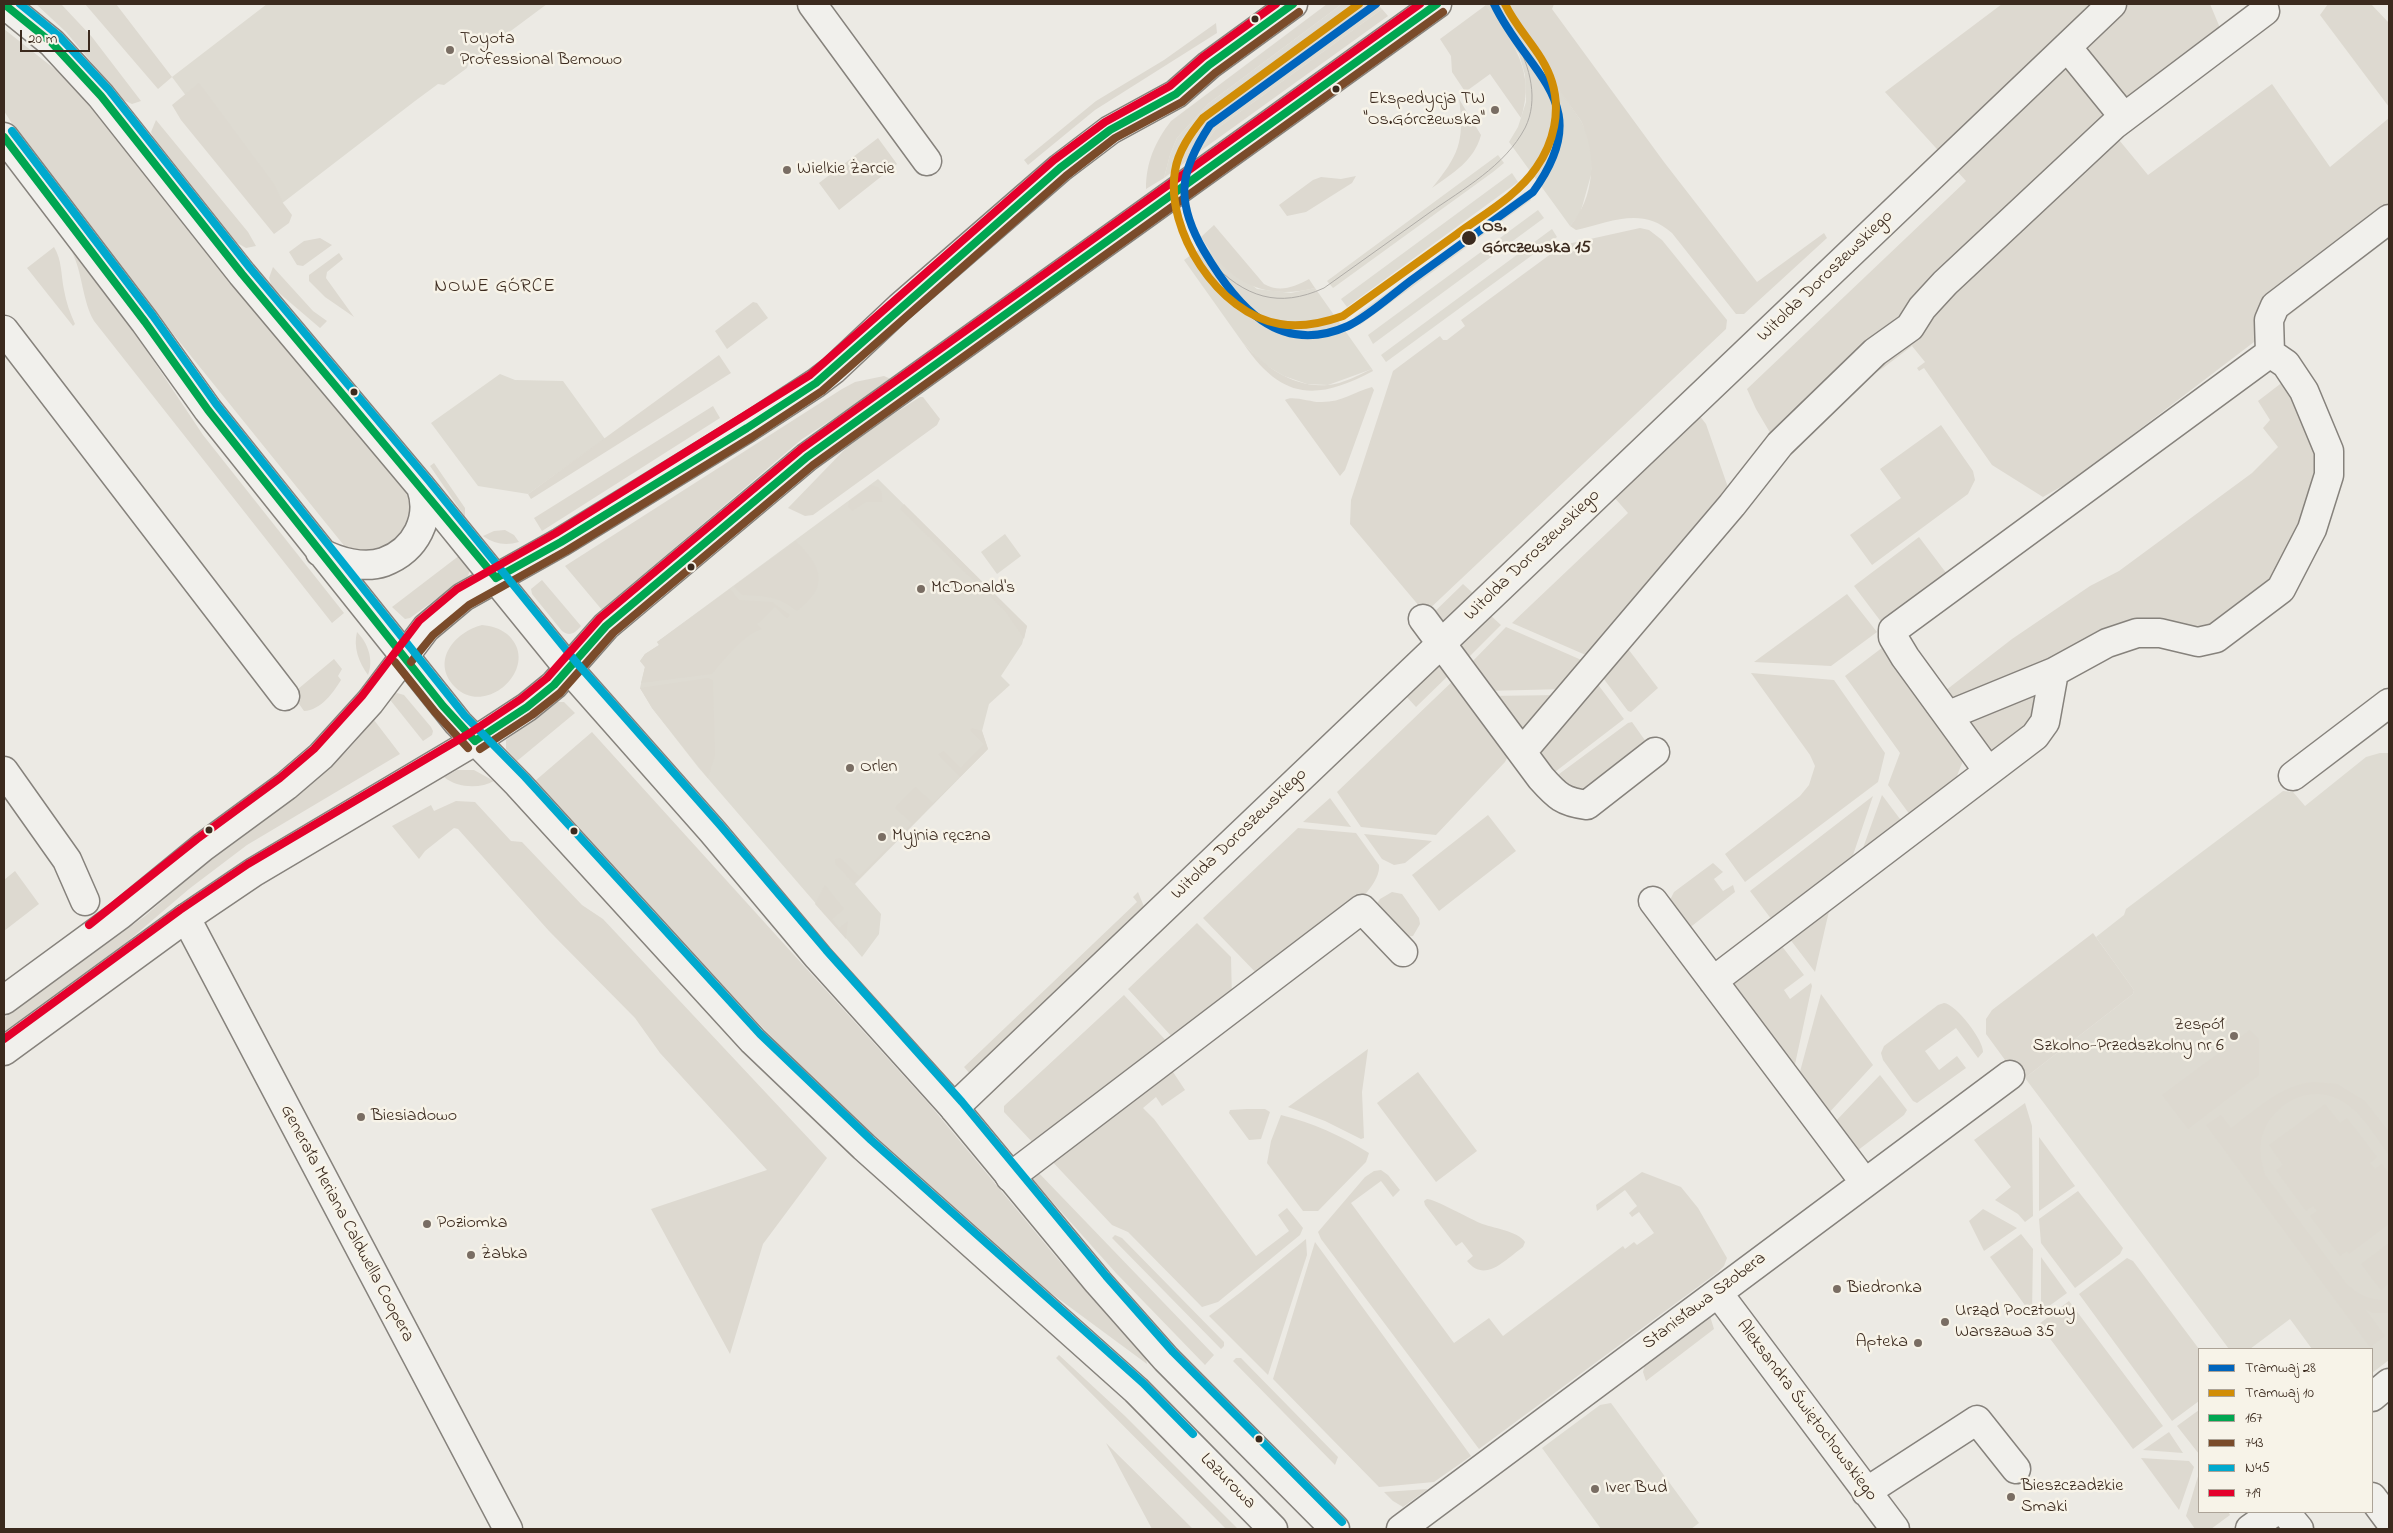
<!DOCTYPE html>
<meta charset="utf-8">
<style>
body{margin:0}
#map{position:relative;width:2393px;height:1533px;overflow:hidden;background:#eceae4;font-family:"Indie Flower",sans-serif}
canvas{display:block}
.frame{position:absolute;inset:0;border:5px solid #3b2a1e;pointer-events:none}
.legend{position:absolute;left:2198px;top:1348px;width:175px;height:165px;box-sizing:border-box;background:#f7f3e8;border:1px solid #aca397;margin:0;padding:6px 9px;list-style:none;font-size:15px;color:#3b2a1e}
.legend li{display:flex;align-items:center;gap:10px;height:25px}
.legend b{width:25px;border:1px solid #aca397}
.scale{position:absolute;left:20px;top:30px;width:70px;height:22px;box-sizing:border-box;border:2px solid #3b2a1e;border-top:0;padding-left:6px;font-size:15px;line-height:18px;white-space:nowrap;color:#3b2a1e;-webkit-text-stroke:4px #f7f3e8;paint-order:stroke}
</style>
<div id="map">
<canvas width="2393" height="1533"></canvas>
<div class="frame"></div>
<ul class="legend">
<li><b style="height:6px;background:#0065bd"></b>Tramwaj 28</li>
<li><b style="height:6px;background:#d18d06"></b>Tramwaj 10</li>
<li><b style="height:6px;background:#00a651"></b>167</li>
<li><b style="height:6px;background:#7a4b2a"></b>743</li>
<li><b style="height:6px;background:#00a9ce"></b>N45</li>
<li><b style="height:6px;background:#e4002b"></b>719</li>
</ul>
<div class="scale">20 m</div>
</div>
<script>
const ctx = document.querySelector('canvas').getContext('2d');
ctx.lineJoin = 'round';
function fillPath(path, color) { ctx.fillStyle = color; ctx.fill(path, 'evenodd'); }
function strokePath(path, color, width, dash) { ctx.strokeStyle = color; ctx.lineWidth = width; ctx.lineCap = dash ? 'butt' : 'round'; ctx.setLineDash(dash || []); ctx.stroke(path); }
function drawText(font, color, halo, rows, align = 'center') {
  ctx.font = font + ' "Indie Flower",sans-serif'; ctx.lineWidth = 5; ctx.setLineDash([]); ctx.textBaseline = 'middle'; ctx.strokeStyle = halo; ctx.fillStyle = color; for (const [text, x, y, turn = 0] of rows) {
    ctx.save(); ctx.translate(x, y); ctx.rotate((+turn || 0) * Math.PI / 180); ctx.textAlign = isNaN(turn) ? turn : align; if (halo) ctx.strokeText(text, 0, 0); ctx.fillText(text, 0, 0); ctx.restore();
  }
}
const built = new Path2D(`
 M267 4H547L469 62 467 68 444 85 438 84 415 101 272 211 172 77Z
 M1342 4H1377L1382 9 1215 130 1199 152 1164 178 1170 155 1177 138 1208 104Z
 M1488 4H1502L1581 121 1588 135 1592 157 1591 175 1580 214 1570 226 1509 142 1518 127 1526 102 1525 75 1519 54 1486 5Z
 M1498 155 1504 163 1493 172 1333 288 1327 281Z
 M1512 173 1518 182 1347 307 1341 299Z
 M1525 192 1531 200 1360 325 1354 317Z
 M1538 210 1544 218 1373 344 1368 335Z
 M1552 229 1557 237 1386 362 1381 355Z
 M1205 245 1209 250 1257 289 1291 293 1315 288 1372 369 1328 385 1307 384 1284 376 1262 363 1243 343 1184 260Z
 M500 374 515 380 563 381 605 439 528 494 478 486 431 423Z
 M878 479 1027 626 1022 644 1001 676 1010 685 989 704 982 731 988 749 855 884 881 914 879 934 862 957 698 767 652 708 640 688 645 667 640 661 645 654 659 645 657 642Z
 M1005 534 1021 556 997 574 981 552Z
 M2380 753H2389V1360L2372 1373V1349H2312L2290 1319 2250 1349H2229L2025 1078 2133 994 2134 990 2096 937 2124 915 2126 909 2283 791 2293 792 2305 806 2366 757Z
 M1611 1403 1699 1523 1691 1529H1601L1542 1448 1600 1405Z`);
const green = new Path2D(`
 M36 4 62 5 92 37 141 101 132 104 123 100 66 32Z
 M85 4H116L172 77 158 89Z
 M1327 4H1342L1208 104 1177 138 1170 155 1164 178 1146 189C1146 162 1155 142 1171 121Z
 M1502 4H1554L1552 9 1664 162 1757 282 1824 233 1827 238 1744 314H1736L1672 233C1642 206 1611 222 1576 230L1570 226C1595 197 1597 155 1581 121L1519 33Z
 M2002 4H2210L2223 35 2105 123 2148 175 2272 84 2330 167 2389 118V205L2346 237 2317 294 2073 480 2043 497 1992 465 1924 368 1919 371 1917 368 1925 362 1912 346 1883 368 1772 436 1756 409 1747 389 1966 181 1885 92Z
 M2328 4H2371L2389 23V107L2320 15Z
 M1486 5C1513 42 1536 71 1521 118L1490 74 1468 90H1464L1452 72 1451 56 1440 39Z
 M1382 9 1388 16 1199 152 1215 130Z
 M1216 23 1217 33 1095 110 1028 165 1024 160 1096 101 1164 60Z
 M4 29 56 70 77 90 251 306 403 487C427 522 399 538 371 555L346 548 140 293 18 133 4 111Z
 M199 83 274 184 283 203 292 215 289 223 274 234 181 120 172 105Z
 M1459 99 1481 135C1474 161 1453 173 1432 188 1458 156 1465 142 1459 99Z
 M156 120 248 232 256 246 246 248 234 241 156 143 151 132Z
 M878 138 897 164 839 210 819 183Z
 M1356 176 1352 183 1306 212 1287 216 1279 205 1313 180 1321 177 1341 179Z
 M1214 225 1264 284C1280 293 1294 287 1309 279L1315 288C1264 301 1228 282 1201 237Z
 M1640 228 1649 230 1662 240 1727 320 1726 329 1425 613 1350 524 1351 500 1393 371 1440 336 1443 340H1447L1465 326 1461 320 1563 245Z
 M320 238 332 245 303 266 297 265 289 252 304 241Z
 M54 247C62 260 61 275 64 290 66 302 70 313 75 324L73 326 27 268Z
 M72 252 135 333 203 435 344 613 332 623 94 321C82 300 83 274 72 252Z
 M339 253 343 259 327 272 326 278 354 317 325 297 309 281V275Z
 M273 267 313 311 327 321 320 328 272 287 269 278Z
 M753 302 757 303 768 318 727 349 715 331Z
 M1243 343C1265 367 1293 388 1328 385 1343 384 1358 375 1372 369L1373 371C1315 402 1281 399 1243 343Z
 M719 355 731 373 531 499 528 494Z
 M884 376 893 380 802 439 602 610 565 566 842 389 855 382Z
 M2288 378 2321 470 2288 565 2221 629 2180 632 1951 706 1941 694 2012 639 2090 586 2119 571 2252 473 2278 447 2263 428 2270 420 2258 401Z
 M1372 387 1374 390 1345 470 1340 476 1285 400C1291 395 1311 402 1319 402 1341 403 1354 392 1372 387Z
 M920 397H923L940 419 937 425 813 515 805 516 788 508 849 445 864 433Z
 M713 406 720 418 542 531 534 518Z
 M1699 415 1706 424 1731 496 1588 656 1512 623 1628 513 1613 496Z
 M1941 425 1973 471 1975 480 1968 494 1872 565 1850 535 1901 498 1880 469Z
 M434 463 465 508V517L430 466Z
 M871 485C881 487 883 492 882 502H866L852 511 848 507 849 501Z
 M904 504 1027 626 1024 639 1006 612 900 509Z
 M505 530 514 535 519 542C506 546 494 544 483 536L494 531Z
 M1919 537 1950 578 1885 627 1854 586Z
 M796 541C822 568 830 585 797 611 776 595 767 597 742 595L734 586Z
 M460 555 470 570 468 576 410 618 405 619 392 607Z
 M542 580 581 626C575 633 570 637 562 631L532 594 531 589Z
 M1463 584 1475 595 1439 632 1427 619Z
 M730 589 739 600 772 602 790 615 787 618 775 607 757 624 762 629C743 635 725 659 712 674L641 683 645 667 640 661 645 654 659 645 657 642Z
 M1847 594 1877 632 1831 666 1754 662Z
 M1489 614 1501 625 1463 663 1452 649Z
 M482 625C492 626 499 628 507 634 543 665 487 719 455 687 430 661 455 632 482 625Z
 M1506 627 1586 662 1566 689 1484 691 1467 667Z
 M357 632C368 643 374 660 368 675 359 663 353 647 357 632Z
 M1622 641 1658 688 1631 712 1628 711 1597 670Z
 M1887 644 1965 756 1952 788 1913 819 1888 785 1900 753 1845 676Z
 M334 659 342 669 338 676 341 680C333 693 321 710 304 711L292 694Z
 M1433 667H1445L1453 671 1416 707 1405 695Z
 M1751 673 1834 680 1885 753 1878 782 1745 882 1725 854 1800 796 1809 785 1815 766 1810 755Z
 M1457 677 1508 756 1505 762 1436 835 1361 827 1337 792Z
 M708 678 713 680 715 755 708 778 652 708 640 688Z
 M1593 678 1624 719 1551 775 1536 753Z
 M2046 681 2039 716 1988 760 1956 717Z
 M397 693 404 695 431 727 433 731 432 735 423 741 391 701 393 695Z
 M1562 695 1523 731 1487 696Z
 M557 702H564L575 713 517 761 506 749V740Z
 M374 720 400 754 247 845 189 889 121 947 4 1033V1018L145 916 199 869 298 795 348 750Z
 M1632 722 1649 746 1582 795 1551 780 1628 723Z
 M972 728 982 731 988 749 854 884 835 863V859L840 858 859 876 912 823 895 808 915 787 933 803 960 777 938 754 944 751 961 768 984 744 970 730Z
 M592 732 930 1105 1056 1257 1146 1359 1147 1364 1044 1288 823 1090 698 961 535 781Z
 M457 770H474L494 781C480 789 457 788 444 777Z
 M1882 795 1903 823 1858 862Z
 M1873 796 1849 867 1775 924 1750 891Z
 M1330 798 1351 827 1303 822Z
 M456 801 475 802 511 841 522 842 582 905 603 919 827 1158 763 1244 730 1354 651 1209 767 1170 660 1053 635 1018 549 931 458 829 454 828 425 851 419 859 392 826 431 805 434 811Z
 M1488 815 1516 851 1439 911 1412 875Z
 M1298 828 1356 833 1379 865C1383 897 1287 959 1262 979L1203 918Z
 M1364 834 1432 841 1405 863 1394 865 1382 859Z
 M1713 863 1723 872 1714 879 1723 891 1733 885 1735 892 1683 933 1668 904 1674 892Z
 M15 871 39 904 4 931V880Z
 M825 885 844 909 832 919 839 928 848 921 846 939 815 904Z
 M1138 892 1145 909 972 1076 964 1067 1137 902 1133 897Z
 M1392 892 1402 894 1419 918 1420 924 1413 936 1402 937 1376 905 1380 899Z
 M1832 898 1815 972 1786 934Z
 M1197 923 1231 957 1232 1000 1174 1039 1128 989Z
 M2093 933 2134 990 2133 994 2025 1078 2016 1075 1986 1034V1019L1992 1010Z
 M1781 945 1804 975 1784 990 1790 999 1811 983 1812 986 1792 1078 1730 981Z
 M1821 994 1873 1065 1827 1115 1798 1079Z
 M1124 995 1170 1045 1034 1144 1004 1112V1106Z
 M1944 1003C1956 1004 1984 1041 1983 1052L1978 1058 1956 1028 1925 1051 1939 1070 1957 1056 1966 1068 1917 1103 1913 1101 1883 1060 1881 1053 1884 1046 1938 1005Z
 M2250 1030 2259 1040V1075L2188 1129 2162 1095Z
 M1368 1049 1362 1092 1364 1138 1361 1139 1325 1121 1288 1107Z
 M1169 1066 1185 1090 1162 1106 1156 1097 1143 1108 1154 1119 1256 1256 1289 1231 1278 1215 1287 1208 1303 1228 1300 1235 1218 1302 1202 1307 1128 1232 1112 1225 1048 1157Z
 M1418 1072 1477 1151 1436 1182 1377 1103Z
 M1880 1075 1907 1110 1904 1115 1853 1154 1832 1125Z
 M2313 1082 2337 1084 2365 1101 2389 1132V1155C2374 1135 2361 1110 2338 1099 2306 1083 2267 1107 2261 1141 2259 1153 2262 1164 2265 1175L2345 1282C2357 1295 2371 1301 2389 1300V1313H2373L2365 1309 2385 1336 2370 1347 2206 1125 2221 1115 2231 1128C2257 1109 2281 1085 2313 1082Z
 M2025 1103 2032 1126 2033 1216 2025 1222 2018 1214 1995 1200 2011 1187 1974 1140Z
 M2325 1104 2340 1123 2347 1118 2377 1157 2370 1163 2375 1169 2382 1164 2389 1174V1224L2349 1254 2347 1251 2340 1256 2310 1216 2317 1211 2313 1206 2306 1211 2276 1170 2283 1165 2269 1145Z
 M1247 1109H1265L1270 1112 1261 1139 1249 1140 1229 1113 1230 1110Z
 M1281 1115C1313 1123 1340 1135 1369 1153L1366 1162 1318 1211H1303L1267 1163 1271 1141Z
 M2039 1137 2075 1186 2039 1211Z
 M1035 1169 1214 1355 1205 1365 1116 1273 1031 1178Z
 M1381 1170 1388 1175 1400 1190 1393 1197 1381 1181 1351 1203 1454 1343 1489 1318 1503 1336 1623 1246 1625 1249 1634 1242 1637 1245 1654 1233 1639 1212 1632 1217 1629 1213 1637 1206 1625 1190 1597 1211 1596 1205 1642 1172 1681 1187 1698 1208 1727 1258 1724 1266 1718 1272 1479 1449 1321 1239 1318 1232 1365 1177 1374 1171Z
 M2078 1191 2123 1248 2120 1254 2075 1288 2041 1243 2039 1219Z
 M1427 1199C1434 1199 1469 1218 1480 1223 1492 1228 1518 1231 1525 1242L1523 1247C1506 1259 1485 1284 1467 1261L1473 1256 1462 1242 1456 1246 1425 1205 1424 1201Z
 M1983 1209 2017 1228 1984 1251 1969 1221Z
 M2021 1234 2033 1249 2032 1315 1990 1257Z
 M1115 1235 1122 1238 1224 1342V1346L1221 1349 1112 1238Z
 M1306 1239 1307 1255 1268 1375 1209 1316 1241 1292Z
 M1315 1242 1471 1456 1434 1482 1379 1487 1273 1379Z
 M2389 1243V1283L2381 1290 2361 1264Z
 M2041 1257 2067 1293 2041 1312Z
 M2127 1258 2133 1261 2199 1349V1401L2172 1421 2079 1294Z
 M2069 1301 2163 1426 2133 1449 2039 1324Z
 M1709 1313 1714 1329 1646 1381 1643 1372 1645 1364Z
 M1059 1355 1125 1416 1238 1529H1226L1056 1358Z
 M1236 1358H1241L1338 1457 1335 1465 1233 1361Z
 M2199 1410V1454L2177 1426Z
 M2169 1432 2183 1453 2143 1450Z
 M1106 1443 1193 1529H1152Z
 M2141 1458 2189 1461 2194 1467 2179 1510Z
 M2199 1473V1512H2228L2230 1515 2211 1529H2195L2186 1516Z
 M1428 1489 1403 1507 1393 1501 1384 1492Z`);
const minor = new Path2D(`
 M812 4 927 161
 M2067 47 2124 117
 M4 330 285 696
 M2270 353 2269 320 2275 306 2389 219
 M1423 619 1541 778C1557 796 1563 802 1587 805L1655 752
 M1949 715 2054 672
 M1522 752 1732 505 1780 444 1875 352 1910 327 1922 308 1945 283 2114 125 2265 11
 M4 771 67 860 85 901
 M1988 771 1905 657 1893 637V630L2270 353
 M2293 776 2389 703
 M1653 901 1865 1183
 M186 918 508 1529
 M1713 981 2035 736 2045 722 2054 672 2107 643 2137 633H2160L2198 642 2216 638 2281 589 2312 529 2329 475V451L2304 391 2286 364 2270 353
 M954 1108 2112 4
 M1010 1177 1362 909 1403 952
 M1718 1293 1895 1529
 M2372 1397 2389 1383
 M1866 1492 1977 1420 2016 1469
 M2372 1497 2389 1520
 M2285 1512 2299 1529
 M1401 1529 2010 1075
 M2250 1529 2274 1512`);
const major = new Path2D(`
 M4 4 52 43 101 96 242 274 421 487 568 668 713 832 818 957 954 1108 1098 1282 1166 1359 1335 1529
 M4 137 145 322 208 410 458 723 518 784 753 1041 864 1147 1136 1390 1273 1529
 M320 552C338 562 364 569 384 562 416 550 432 518 421 487
 M4 1000 120 915 203 847 286 786 321 756 370 702 426 628 463 597 561 542 747 428 816 383 833 370 900 307 1060 168 1110 130 1176 94 1209 65 1293 4
 M4 1051 186 918 254 872 475 741 527 707 554 685 606 626 807 457 1437 4`);
const tram = new Path2D(`
 M1211 262C1245 297 1278 309 1324 288 1359 263 1394 238 1429 213 1463 189 1505 166 1525 128 1539 100 1530 67 1516 41`);
const bus1 = new Path2D(`
 M4 4 52 43 101 96 242 274 496 578
 M4 137 145 322 208 410 443 706 475 741
 M496 578 561 542 747 428 816 383 1060 168 1110 130 1176 94 1209 65 1293 4
 M475 741 527 707 554 685 606 626 807 457 1437 4`);
const bus2 = new Path2D(`
 M395 662 435 712 468 748
 M411 662 433 635 469 605 566 551 752 437 822 391 1066 176 1115 138 1182 102 1215 73 1299 12
 M480 749 532 715 560 693 613 633 813 465 1443 12`);
const bus3 = new Path2D(`
 M20 4 59 36 109 90 250 268 429 481 576 662 720 825 826 950 962 1102 1106 1276 1173 1352 1342 1522
 M12 131 153 316 216 404 465 716 525 777 760 1034 871 1140 1143 1383 1193 1434`);
const bus4 = new Path2D(`
 M89 925 197 839 280 778 314 749 362 696 419 621 457 589 556 533 810 375 1054 160 1105 122 1170 86 1203 57 1276 4
 M4 1039 180 910 248 864 470 733 521 699 547 678 600 618 801 449 1420 4`);
const tram1 = new Path2D(`
 M1376 4 1210 125C1179 172 1175 201 1204 251 1236 305 1278 357 1348 326 1368 317 1395 292 1413 279 1453 250 1493 221 1533 192 1598 103 1528 76 1494 4`);
const tram2 = new Path2D(`
 M1359 4 1203 118C1191 133 1178 151 1175 171 1165 230 1218 314 1280 324 1301 328 1323 323 1343 316 1381 289 1419 261 1457 234 1484 214 1517 196 1536 168 1554 143 1561 111 1552 82 1543 52 1518 32 1505 4`);
const markers = [
 [1255,19,4.5,"#3b2a1e"],
 [450,50,5,"#796d63"],
 [1336,89,4.5,"#3b2a1e"],
 [1495,110,5,"#796d63"],
 [787,170,5,"#796d63"],
 [1469,238,8,"#3b2a1e"],
 [354,392,4.5,"#3b2a1e"],
 [691,567,4.5,"#3b2a1e"],
 [921,589,5,"#796d63"],
 [850,768,5,"#796d63"],
 [209,830,4.5,"#3b2a1e"],
 [574,831,4.5,"#3b2a1e"],
 [882,837,5,"#796d63"],
 [2234,1036,5,"#796d63"],
 [361,1117,5,"#796d63"],
 [427,1224,5,"#796d63"],
 [471,1255,5,"#796d63"],
 [1837,1289,5,"#796d63"],
 [1945,1322,5,"#796d63"],
 [1918,1343,5,"#796d63"],
 [1259,1439,4.5,"#3b2a1e"],
 [1595,1489,5,"#796d63"],
 [2011,1497,5,"#796d63"]
];
const poiNames = [
 ["Toyota",460,40],
 ["Professional Bemowo",460,61],
 ["Ekspedycja TW",1485,100,"right"],
 ["\"Os.Górczewska\"",1485,121,"right"],
 ["Wielkie Żarcie",797,170],
 ["McDonald's",931,589],
 ["Orlen",860,768],
 ["Myjnia ręczna",892,837],
 ["Zespół",2224,1026,"right"],
 ["Szkolno-Przedszkolny nr 6",2224,1047,"right"],
 ["Biesiadowo",371,1117],
 ["Poziomka",437,1224],
 ["Żabka",481,1255],
 ["Biedronka",1847,1289],
 ["Urząd Pocztowy",1955,1312],
 ["Warszawa 35",1955,1333],
 ["Apteka",1908,1343,"right"],
 ["Bieszczadzkie",2021,1487],
 ["Smaki",2021,1508],
 ["Iver Bud",1605,1489]
];
const stopNames = [
 ["Os.",1482,228],
 ["Górczewska 15",1482,249]
];
const streetNames = [
 ["Witolda Doroszewskiego",1826,277,-44],
 ["Witolda Doroszewskiego",1533,556,-44],
 ["Witolda Doroszewskiego",1240,835,-44],
 ["Generała Meriana Caldwella Coopera",346,1224,62],
 ["Stanisława Szobera",1705,1302,-37],
 ["Aleksandra Świętochowskiego",1806,1411,53],
 ["Lazurowa",1227,1482,45]
];
const neighbourhoodNames = [
 ["NOWE GÓRCE",495,288]
];
fillPath(built, '#dedbd2');
fillPath(green, '#ddd9d0');
strokePath(minor, '#86827c', 31);
strokePath(major, '#86827c', 31);
strokePath(minor, '#f1f0ec', 28);
strokePath(major, '#f1f0ec', 28);
strokePath(tram, '#b0ada8', 1);
strokePath(bus1, '#00a651', 8);
strokePath(bus2, '#7a4b2a', 8);
strokePath(bus3, '#00a9ce', 8);
strokePath(bus4, '#e4002b', 8);
strokePath(tram1, '#0065bd', 8);
strokePath(tram2, '#d18d06', 8);
for (const [x, y, r, color] of markers) { const dot = new Path2D(); dot.arc(x, y, r, 0, 2 * Math.PI); ctx.fillStyle = color; ctx.fill(dot); strokePath(dot, '#f7f3e8', 2); }
drawText('18px', '#3b2a1e', '#f7f3e8', poiNames, 'left');
drawText('bold 18px', '#3b2a1e', '#f7f3e8', stopNames, 'left');
drawText('18px', '#3b2a1e', '#f7f3e8', streetNames);
ctx.letterSpacing = '1px';
drawText('19px', '#3b2a1e', '#f7f3e8', neighbourhoodNames);
ctx.letterSpacing = '0px';
</script>
